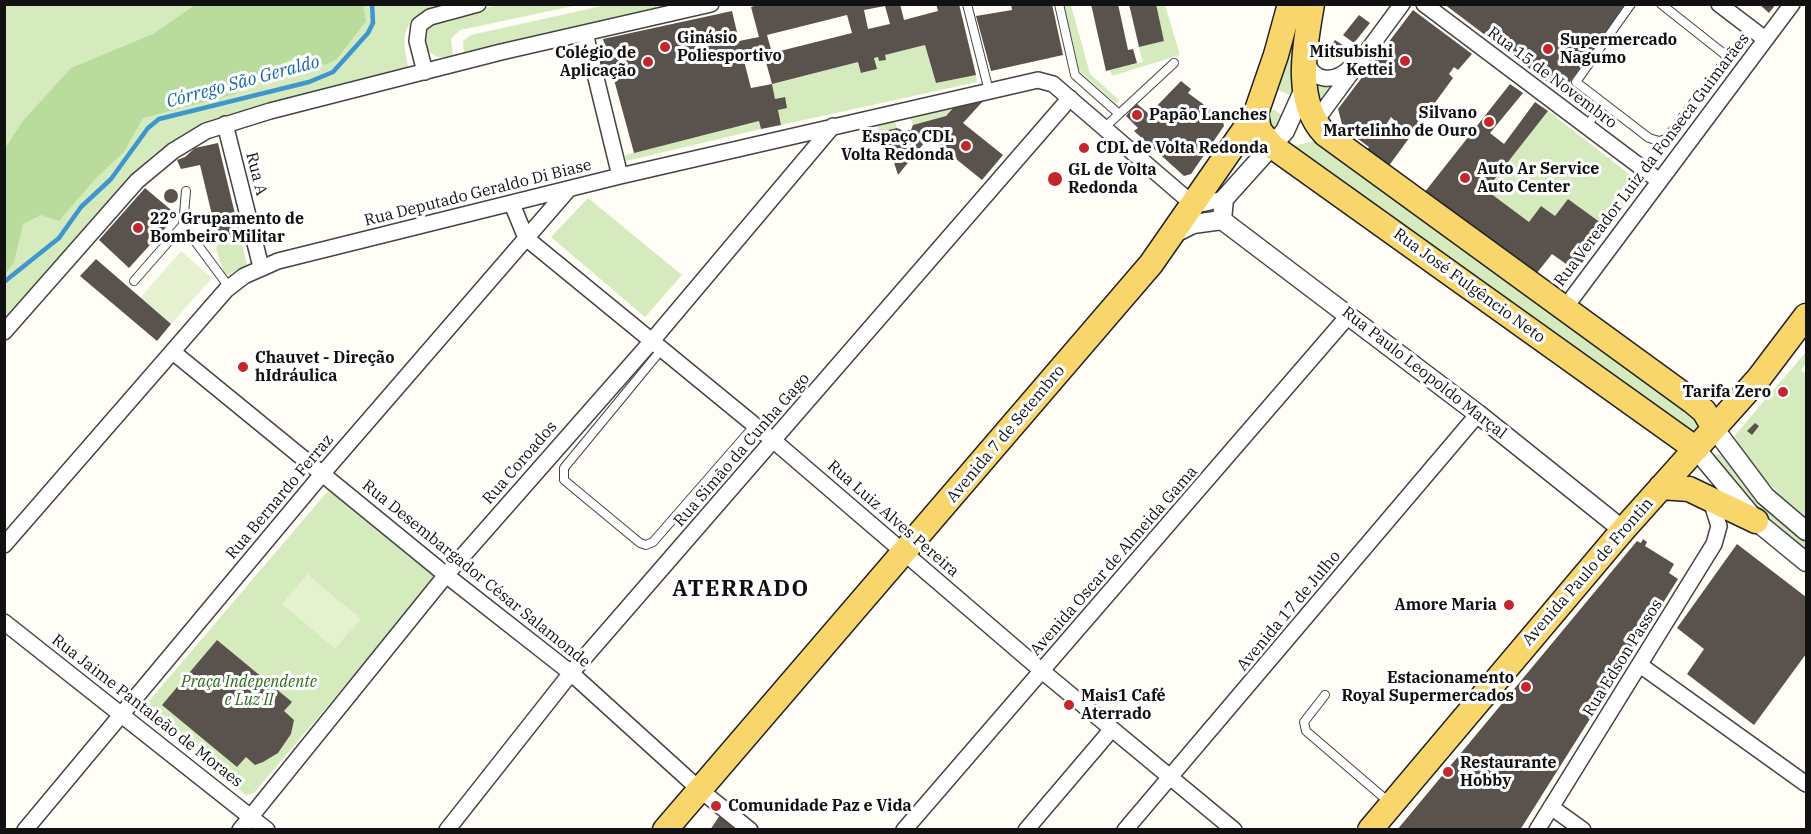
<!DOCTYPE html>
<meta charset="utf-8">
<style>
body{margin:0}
#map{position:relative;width:1811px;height:834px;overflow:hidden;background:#fffdf5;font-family:"IBM Plex Serif",serif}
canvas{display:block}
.frame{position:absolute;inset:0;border:6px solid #111;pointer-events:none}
</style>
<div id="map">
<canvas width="1811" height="834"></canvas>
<div class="frame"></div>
</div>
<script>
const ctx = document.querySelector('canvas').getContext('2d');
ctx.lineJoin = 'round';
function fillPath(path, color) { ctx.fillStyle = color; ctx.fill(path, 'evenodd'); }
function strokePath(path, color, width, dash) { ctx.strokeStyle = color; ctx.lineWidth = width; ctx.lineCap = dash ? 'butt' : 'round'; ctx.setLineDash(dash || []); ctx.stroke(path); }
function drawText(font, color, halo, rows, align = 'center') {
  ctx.font = font + ' "IBM Plex Serif",serif'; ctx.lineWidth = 6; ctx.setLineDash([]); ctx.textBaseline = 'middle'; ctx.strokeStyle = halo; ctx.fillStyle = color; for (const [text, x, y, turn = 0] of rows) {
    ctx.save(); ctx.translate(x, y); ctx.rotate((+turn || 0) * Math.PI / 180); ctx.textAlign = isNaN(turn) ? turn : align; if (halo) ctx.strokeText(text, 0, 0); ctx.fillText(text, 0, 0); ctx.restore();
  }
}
const green = new Path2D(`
 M5 5H445C404 16 399 30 409 70L235 113 186 132 153 155 123 185 5 319Z
 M497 5H578L460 30 451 39 453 56C434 61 424 52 425 32L438 20Z
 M606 5H674L464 53 463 41 471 35Z
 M1062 5H1071L1090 74 1119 100 1116 104 1076 68Z
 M1156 5H1165L1180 55 1112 76 1110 70 1143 62 1139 47 1164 41Z
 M1297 5 1295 97 1275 89 1290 53Z
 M925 45 936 83 976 75 977 82 781 125 778 110 784 97 775 99 772 84 858 62 862 73 877 69 874 58 878 57 879 61 885 60V55Z
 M1316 80 1337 82 1318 112Z
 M954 107 946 116 913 125 910 117Z
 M1275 110 1283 116 1276 129 1273 130 1265 116 1268 111Z
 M1548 111 1642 184 1608 228 1568 199 1555 216 1541 206 1529 222 1486 190Z
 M759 121 761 129 626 161 625 155Z
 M895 121 897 128 879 133 877 125Z
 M1322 139 1697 414 1699 428 1693 435 1289 147Z
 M588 198 682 275 645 317 551 237Z
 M240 235 247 265 225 276 216 249 218 240Z
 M1806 352V364L1801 370 1806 374V517C1785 499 1741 462 1735 435Z
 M1714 454 1721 455 1759 502 1806 542V565L1708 457Z
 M337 490 436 571 434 580 254 793 246 795 148 717 145 709 149 701 327 492Z`);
const forest = new Path2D(`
 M195 5H363L366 21 337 59 325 65 303 55 283 63 235 94 143 118 124 152 96 178 59 221 41 215 23 224 14 262 5 274V148L23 121 71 68 153 34Z`);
const pitch = new Path2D(`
 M181 251 212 278 171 324 140 298Z
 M307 574 361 619 335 649 282 604Z`);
const stream = new Path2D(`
 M4 282 59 238 81 207 111 179 148 128 159 119 309 82 333 72 368 33 373 23 372 4`);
const building = new Path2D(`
 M760 4H900L904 20 938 11 936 4H959L976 75 936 83 925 45 885 55 886 60 879 61 878 57 874 58 877 69 861 73 858 62 772 84 775 99 785 97 787 108 778 110 781 125 761 129 759 121 634 153 613 76 604 77 599 57 608 56 603 39 732 11 739 41 759 37 751 7ZM885 6 890 24 868 29 864 10ZM847 15 852 33 772 53 767 35ZM764 55 772 84 751 88 744 61Z
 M1011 4H1052L1063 55 991 71 976 16 1012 10Z
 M1091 4H1118L1128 50 1133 49 1137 63 1106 71Z
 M1129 4H1156L1164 41 1139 47Z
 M1444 4H1626L1562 93Z
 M1759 4H1776L1769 13Z
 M1413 10 1472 54 1458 70 1454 67 1449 74 1453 78 1388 167 1366 151 1369 147 1343 128 1338 109ZM1391 117 1397 123 1392 130 1386 125Z
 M1359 15 1370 23 1354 43 1343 35Z
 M1335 40 1349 49 1344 56 1330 47Z
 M1181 81 1191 89 1188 93 1222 118 1224 126 1191 174 1184 176 1134 131 1138 128 1126 116 1136 103 1149 114Z
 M1510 84 1523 93 1490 133 1504 144 1535 102 1548 111 1486 190 1529 222 1541 206 1555 216 1568 199 1608 228 1576 271 1552 254 1536 274 1424 193Z
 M984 100 963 123 1003 155 982 180 929 137 898 175 884 131 897 128 904 131 911 130 913 125 946 116 954 107Z
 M218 143 240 235 218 240 200 165 181 169 177 160 185 157 195 148Z
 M145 188 177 215 129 268 99 240Z
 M164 196a7 7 0 1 1 14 0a7 7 0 1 1-14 0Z
 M96 259 171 324 157 341 80 276Z
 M1755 423 1759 426 1752 435 1747 431Z
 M1643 539 1647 542 1645 546 1674 564 1669 573 1678 579 1520 830H1397L1637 541 1641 543Z
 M1737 544 1806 597V654L1754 725 1687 674 1704 649 1677 628Z
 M217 640 292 702 284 711 294 720 291 734 278 753 263 762 255 765 246 757 237 767 162 705Z
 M724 809 741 830H710Z`);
const service = new Path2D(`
 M967 4 989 91
 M1059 4 1075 75 1119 114
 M1631 4 1576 82 1649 138 1659 141 1666 139 1728 57 1661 4
 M1587 126 1603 103
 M1104 128 1174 63
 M183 225 186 191
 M134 281 183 225 229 287
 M662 349 564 468V480L640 543 646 545 653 542 755 425
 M1325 695 1304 722 1306 731 1390 803`);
const minor = new Path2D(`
 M1424 4 1658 180
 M1719 4 1765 39
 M585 33 620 176
 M1306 60C1314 84 1335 82 1350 68
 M425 72 417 41 419 25 430 17 478 4
 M1315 122 1402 4
 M225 124 261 267
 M512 204 526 238 774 441 1042 671 1234 830
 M1564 309 1792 4
 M4 332 137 181 173 151 206 131 270 111 501 52 711 4
 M173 352 446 575 571 673 699 789 750 830
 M4 545 226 290 244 276 278 261 620 176 1038 80 1053 84 1188 200 1201 204 1224 199
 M4 622 267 830
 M1640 665 1806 784
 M1551 807 1583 830
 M25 830 323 473 567 191
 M240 830 446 575 651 342 833 126
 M447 830 571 673 1070 98
 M904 830 1349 315
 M1026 830 1112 729
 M1125 830 1478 414
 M1537 830 1714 544 1719 526 1711 501`);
const tertiary = new Path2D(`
 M1222 220 1224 199 1285 131 1304 89
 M1173 234 1193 224 1222 220 1478 414 1623 530
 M1714 428 1765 496 1806 531
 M1696 449 1756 521 1806 562`);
const primary = new Path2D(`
 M1312 4C1305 45 1293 101 1325 134L1692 401 1704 411 1714 428
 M1256 113 1259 130 1272 146 1696 449
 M1661 487 1689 489 1756 521
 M665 830 1151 264 1256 113 1276 55 1290 4
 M1370 830 1623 530 1759 378 1806 316`);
const markers = [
 [665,47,6,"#c4262e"],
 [1548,49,6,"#c4262e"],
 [1405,61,6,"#c4262e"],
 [648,62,6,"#c4262e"],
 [1137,115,6,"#c4262e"],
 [1489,122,6,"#c4262e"],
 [966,146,6,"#c4262e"],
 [1084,148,6,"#c4262e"],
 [1465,178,6,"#c4262e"],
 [1055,179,8,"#c4262e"],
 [138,228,6,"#c4262e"],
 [243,367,6,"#c4262e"],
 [1783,392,6,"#c4262e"],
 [1509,605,6,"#c4262e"],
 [1526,687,6,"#c4262e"],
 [1069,705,6,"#c4262e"],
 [1448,772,6,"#c4262e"],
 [716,806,6,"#c4262e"]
];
const poiNames = [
 ["Ginásio",677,38],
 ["Poliesportivo",677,56],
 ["Supermercado",1560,40],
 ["Nagumo",1560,58],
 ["Mitsubishi",1393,52,"right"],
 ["Kettei",1393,70,"right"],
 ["Colégio de",636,53,"right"],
 ["Aplicação",636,71,"right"],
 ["Silvano",1477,113,"right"],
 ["Martelinho de Ouro",1477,131,"right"],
 ["Papão Lanches",1149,115],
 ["Espaço CDL",954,137,"right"],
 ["Volta Redonda",954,155,"right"],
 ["CDL de Volta Redonda",1096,148],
 ["Auto Ar Service",1477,169],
 ["Auto Center",1477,187],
 ["GL de Volta",1068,170],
 ["Redonda",1068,188],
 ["22° Grupamento de",150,219],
 ["Bombeiro Militar",150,237],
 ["Chauvet - Direção",255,358],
 ["hIdráulica",255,376],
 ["Tarifa Zero",1771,392,"right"],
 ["Amore Maria",1497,605,"right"],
 ["Estacionamento",1514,678,"right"],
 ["Royal Supermercados",1514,696,"right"],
 ["Mais1 Café",1081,696],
 ["Aterrado",1081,714],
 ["Restaurante",1460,763],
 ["Hobby",1460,781],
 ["Comunidade Paz e Vida",728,806]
];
const streetNames = [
 ["Rua 15 de Novembro",1552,78,37],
 ["Rua Vereador Luiz da Fonseca Guimarães",1652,160,-53],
 ["Rua A",256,174,76],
 ["Rua Deputado Geraldo Di Biase",478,193,-14],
 ["Rua José Fulgêncio Neto",1469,286,36],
 ["Rua Paulo Leopoldo Marçal",1424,373,38],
 ["Avenida 7 de Setembro",1006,434,-50],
 ["Rua Simão da Cunha Gago",742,450,-49],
 ["Rua Coroados",520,463,-49],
 ["Rua Bernardo Ferraz",280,497,-50],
 ["Rua Luiz Alves Pereira",893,519,41],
 ["Avenida Oscar de Almeida Gama",1114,561,-49],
 ["Avenida Paulo de Frontin",1588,572,-49],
 ["Rua Desembargador César Salamonde",476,574,39],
 ["Avenida 17 de Julho",1289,611,-50],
 ["Rua Edson Passos",1623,658,-58],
 ["Rua Jaime Pantaleão de Moraes",147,711,38]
];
const parkNames = [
 ["Praça Independente",249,682],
 ["e Luz II",249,700]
];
const waterNames = [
 ["Córrego São Geraldo",243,82,-15]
];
const districtNames = [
 ["ATERRADO",741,590]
];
fillPath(green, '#d5ebbd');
fillPath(forest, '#b9dc9c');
fillPath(pitch, '#e6f2cf');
strokePath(stream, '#3f96cf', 4.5);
fillPath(building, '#5a524d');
strokePath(service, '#444', 10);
strokePath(minor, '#444', 18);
strokePath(tertiary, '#444', 21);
strokePath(primary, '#222', 27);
strokePath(service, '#fff', 8);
strokePath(minor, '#fff', 15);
strokePath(tertiary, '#fff', 18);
strokePath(primary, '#f9d66b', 24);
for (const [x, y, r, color] of markers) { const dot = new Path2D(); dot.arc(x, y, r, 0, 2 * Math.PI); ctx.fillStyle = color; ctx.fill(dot); strokePath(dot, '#fff', 2); }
drawText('bold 16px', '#111', '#fff', poiNames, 'left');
drawText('16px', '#111', '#fff', streetNames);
drawText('italic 16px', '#2f6b1f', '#fff', parkNames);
drawText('italic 18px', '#1768a6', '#fff', waterNames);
ctx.letterSpacing = '1.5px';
drawText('bold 22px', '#111', '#fff', districtNames);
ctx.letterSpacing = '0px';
</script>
